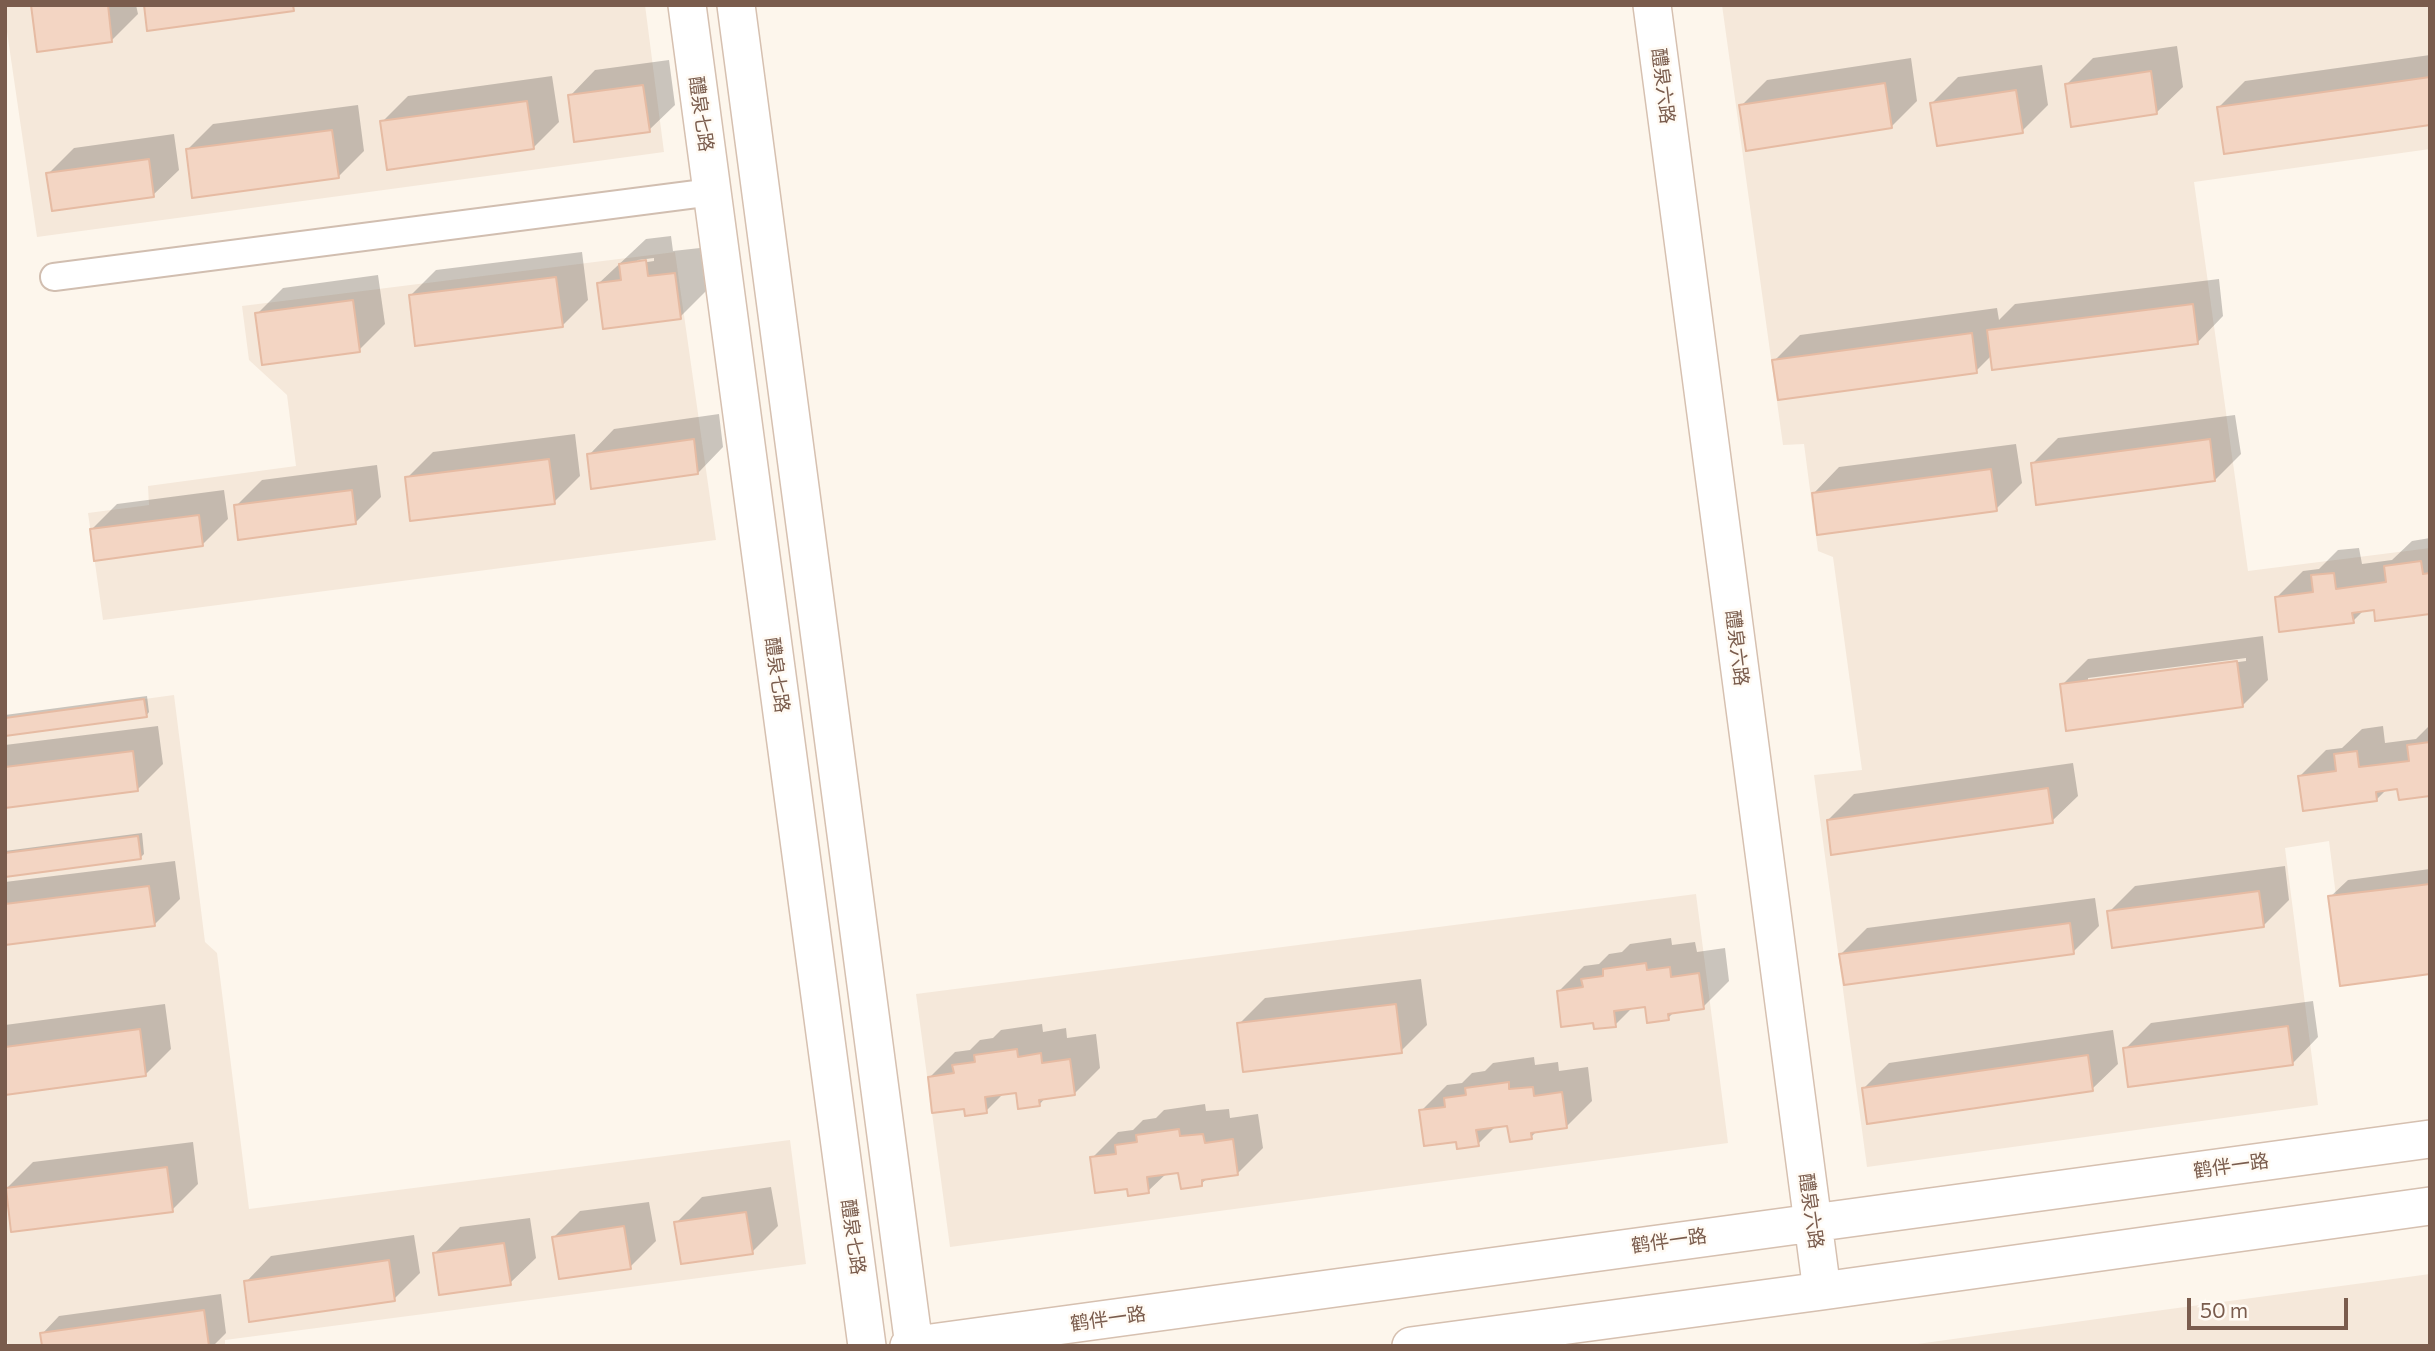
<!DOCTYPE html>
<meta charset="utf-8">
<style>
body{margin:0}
#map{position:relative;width:2435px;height:1351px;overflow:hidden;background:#fdf6ec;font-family:Commissioner,sans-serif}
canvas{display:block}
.frame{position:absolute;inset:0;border:7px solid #7a5c4d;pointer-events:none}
.scale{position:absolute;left:2187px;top:1298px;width:161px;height:32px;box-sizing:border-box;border:4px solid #7a5c4d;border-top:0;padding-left:9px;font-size:21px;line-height:24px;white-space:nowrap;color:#7a5c4d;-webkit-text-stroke:5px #fffaf3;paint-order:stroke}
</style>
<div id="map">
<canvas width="2435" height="1351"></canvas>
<div class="frame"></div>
<div class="scale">50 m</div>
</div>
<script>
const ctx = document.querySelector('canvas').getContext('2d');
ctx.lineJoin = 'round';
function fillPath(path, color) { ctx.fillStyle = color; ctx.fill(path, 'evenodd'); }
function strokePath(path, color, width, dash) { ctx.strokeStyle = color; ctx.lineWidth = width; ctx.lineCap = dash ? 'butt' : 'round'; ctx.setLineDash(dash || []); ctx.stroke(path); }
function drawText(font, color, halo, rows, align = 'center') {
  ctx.font = font + ' Commissioner,"Noto Sans SC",sans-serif'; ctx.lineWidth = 5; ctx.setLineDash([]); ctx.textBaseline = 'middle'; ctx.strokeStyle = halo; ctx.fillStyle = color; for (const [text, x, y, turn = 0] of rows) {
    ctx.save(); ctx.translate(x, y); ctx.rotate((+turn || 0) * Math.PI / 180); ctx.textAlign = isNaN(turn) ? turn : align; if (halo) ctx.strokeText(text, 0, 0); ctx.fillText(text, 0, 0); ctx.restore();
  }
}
const residential = new Path2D(`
 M5 5H645L664 152 37 237 5 18Z
 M1722 5H2430V149L2194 182 2248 571 2430 548V885L2336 896 2329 841 2285 848 2318 1105 1867 1167 1814 775 1862 770 1833 557 1818 551 1804 444 1783 445Z
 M675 252 716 540 103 620 88 513 149 505 148 486 296 466 287 395 249 360 242 306Z
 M174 695 205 942 217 953 249 1209 790 1140 806 1264 225 1340V1346H9L5 1334V718Z
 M1696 894 1728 1143 950 1247 916 994Z
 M2430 1274V1346H1903L2133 1314Z`);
const shadow = new Path2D(`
 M33 5H136L138 14 112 40Z
 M2177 46 2183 87 2157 112 2067 84 2093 58Z
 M2430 55V124L2219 107 2245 81Z
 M1911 58 1917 101 1891 127 1741 106 1767 80Z
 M669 60 675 105 649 130 570 96 595 70Z
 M2042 65 2048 105 2022 131 1932 103 1958 77Z
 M552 76 559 122 533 148 382 122 408 96Z
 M358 105 364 151 338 177 187 150 213 124Z
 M174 134 179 170 153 195 48 174 74 148Z
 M671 236 673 251 700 248 706 291 680 317 599 283 646 239ZM654 258V261L634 264 638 260Z
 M582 252 588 300 562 326 410 296 436 270Z
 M378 275 385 324 359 350 257 314 283 288Z
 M2219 279 2223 316 2198 342 1992 355 1976 371 1774 361 1800 335 1997 308 1999 320 2015 304Z
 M719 414 723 447 698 473 589 455 614 429Z
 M2235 415 2241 454 2215 480 2032 464 2058 438Z
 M575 434 580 476 554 502 407 478 433 452Z
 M2016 444 2022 483 1996 509 1814 493 1839 467Z
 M377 465 381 497 355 523 236 506 262 480Z
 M224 490 228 519 202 545 91 530 117 504Z
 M2430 538V612L2376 608 2364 610 2353 621 2277 597 2303 571 2319 569 2338 550 2359 548 2362 564 2392 560 2412 541Z
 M2263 636 2268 680 2242 706 2062 685 2088 659ZM2246 658V661L2088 682V678Z
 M147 696 149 712 146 716 5 735V715Z
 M2430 725V794L2399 787 2387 789 2376 800 2300 776 2326 750 2342 748 2362 729 2383 726 2385 743 2416 739Z
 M158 726 163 764 137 790 5 806V745Z
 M2073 763 2078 796 2052 821 1828 820 1854 794Z
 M142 833 144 854 140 858 5 875V851Z
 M175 861 180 899 154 925 5 943V882Z
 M2285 866 2289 900 2263 926 2109 912 2135 886Z
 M2430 869V973L2330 897 2348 880Z
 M2095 898 2099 926 2073 952 1841 954 1867 928Z
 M1671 938 1672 945 1695 942 1697 952 1725 948 1729 981 1703 1007 1675 1011 1668 1018 1646 1005 1633 1007 1615 1025 1595 1021 1558 992 1584 966 1599 964 1609 954 1622 952 1630 944Z
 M1421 979 1427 1025 1401 1051 1239 1024 1265 998Z
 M2313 1001 2318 1037 2293 1063 2125 1049 2151 1023Z
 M165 1004 171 1049 145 1075 5 1093V1025Z
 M1042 1024 1043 1032 1066 1028 1067 1038 1096 1034 1100 1068 1074 1094 1046 1097 1039 1105 1017 1091 1004 1093 986 1111 966 1107 929 1078 955 1052 970 1050 980 1040 993 1038 1001 1030Z
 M2113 1030 2118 1064 2092 1089H1863L1889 1063Z
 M1534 1057 1535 1065 1558 1062 1559 1071 1588 1067 1592 1101 1566 1127 1538 1130 1531 1137 1509 1124 1496 1126 1478 1144 1457 1140 1421 1111 1447 1085 1462 1083 1472 1073 1485 1071 1493 1063Z
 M1205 1104 1206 1111 1229 1109 1230 1118 1258 1114 1263 1148 1237 1174 1209 1177 1201 1184 1180 1171 1167 1173 1148 1191 1128 1187 1092 1158 1118 1132 1133 1130 1143 1120 1156 1118 1164 1110Z
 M193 1142 198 1184 172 1210 7 1188 33 1162Z
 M771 1187 778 1226 752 1252 676 1223 702 1197Z
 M649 1202 656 1241 630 1267 554 1237 580 1211Z
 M530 1218 536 1258 510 1283 435 1253 460 1227Z
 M414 1235 420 1273 394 1299 246 1282 271 1256Z
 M221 1294 226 1333 213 1346H44L42 1334 59 1316Z`);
const building = new Path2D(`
 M31 5H108L112 42 37 52Z
 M144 5H293L294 11 147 31Z
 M2151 71 2157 114 2071 127 2065 84Z
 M2430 77V125L2224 154 2217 107Z
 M1885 83 1892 128 1746 151 1739 105Z
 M643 85 650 132 574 142 568 95Z
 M2016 90 2023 133 1937 146 1930 103Z
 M527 101 534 149 387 170 380 121Z
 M332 130 339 178 192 198 186 149Z
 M149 159 154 197 52 211 46 173Z
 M646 260 648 276 675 273 681 319 603 329 597 283 621 280 619 264Z
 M556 277 563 327 415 346 409 295Z
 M353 300 360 352 262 365 255 313Z
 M2193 304 2198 344 1992 370 1987 330Z
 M1972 333 1977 373 1778 400 1772 360Z
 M694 439 698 474 591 489 587 454Z
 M2210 439 2215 481 2036 505 2031 463Z
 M549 459 555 504 410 521 405 477Z
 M1991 469 1997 511 1817 535 1812 493Z
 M352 490 356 524 238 540 234 505Z
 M199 515 203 546 94 561 90 529Z
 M2421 561 2423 574 2430 573V614L2375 621 2374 610 2352 613 2354 623 2279 632 2275 597 2313 592 2311 575 2334 573 2336 589 2386 582 2384 566Z
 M2237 661 2243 707 2066 731 2060 684Z
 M144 699 147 717 5 736V718Z
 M2430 742V796L2399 800 2397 789 2376 792 2377 801 2303 811 2298 776 2336 771 2334 754 2357 751 2359 767 2409 761 2407 745Z
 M133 751 138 791 5 808V767Z
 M2048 788 2053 823 1831 855 1827 820Z
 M138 836 141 859 5 877V853Z
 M2430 884V974L2340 986 2328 896Z
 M149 886 155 926 5 945V904Z
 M2259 891 2264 927 2112 948 2107 911Z
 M2070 923 2074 954 1844 985 1839 954Z
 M1646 963 1647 970 1670 967 1671 977 1699 973 1704 1009 1668 1014 1669 1020 1647 1023 1645 1007 1614 1011 1616 1027 1594 1029 1593 1023 1561 1027 1557 991 1583 987 1581 979 1603 976V969Z
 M1396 1004 1402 1053 1243 1072 1237 1023Z
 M2288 1026 2293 1065 2128 1087 2123 1048Z
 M140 1029 146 1076 5 1095V1047Z
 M1017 1049 1018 1057 1041 1053 1042 1063 1070 1059 1075 1095 1039 1100 1040 1106 1018 1109 1016 1093 985 1097 987 1113 965 1116 964 1109 932 1113 928 1077 954 1073 952 1065 975 1062 974 1055Z
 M2088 1055 2093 1091 1867 1124 1862 1088Z
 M1509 1082V1089L1533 1087 1534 1096 1562 1092 1567 1128 1531 1133 1532 1139 1510 1142 1507 1126 1476 1130 1479 1146 1457 1149 1456 1142 1424 1146 1419 1110 1445 1107 1444 1098 1466 1095 1465 1088Z
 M1179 1129 1180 1136 1203 1134 1205 1143 1233 1139 1238 1175 1202 1180V1186L1181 1189 1178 1173 1147 1177 1149 1193 1128 1196 1127 1189 1095 1193 1090 1157 1116 1154 1115 1145 1137 1142 1136 1135Z
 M167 1167 173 1212 11 1232 6 1188Z
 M746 1212 753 1254 681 1264 674 1222Z
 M624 1226 631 1269 559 1279 552 1237Z
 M504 1243 511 1285 439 1295 433 1253Z
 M389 1260 395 1301 249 1322 244 1281Z
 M204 1310 209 1346H42L40 1333Z`);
const street = new Path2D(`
 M54 277 712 192`);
const secondary = new Path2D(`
 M687 5 867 1346
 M736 5 914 1346
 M1652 5 1822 1291
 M909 1346 2430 1139
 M1411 1346 1822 1291 2430 1206`);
const streetNames = [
 ["醴泉六路",1663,86,83],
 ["醴泉七路",701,114,82],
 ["醴泉六路",1737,648,83],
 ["醴泉七路",777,675,82],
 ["鹤伴一路",2231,1166,-8],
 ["醴泉六路",1811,1211,82],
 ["醴泉七路",853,1237,82],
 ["鹤伴一路",1669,1241,-8],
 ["鹤伴一路",1108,1319,-8]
];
fillPath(residential, '#f5e8da');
fillPath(shadow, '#0003');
fillPath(building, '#f3d5c3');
strokePath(building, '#e6bba3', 2);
strokePath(street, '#d1beb0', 30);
strokePath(secondary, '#d6c0b0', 40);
strokePath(street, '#fff', 26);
strokePath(secondary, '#fff', 37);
drawText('19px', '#7a5c4d', '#fffaf3', streetNames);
</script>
